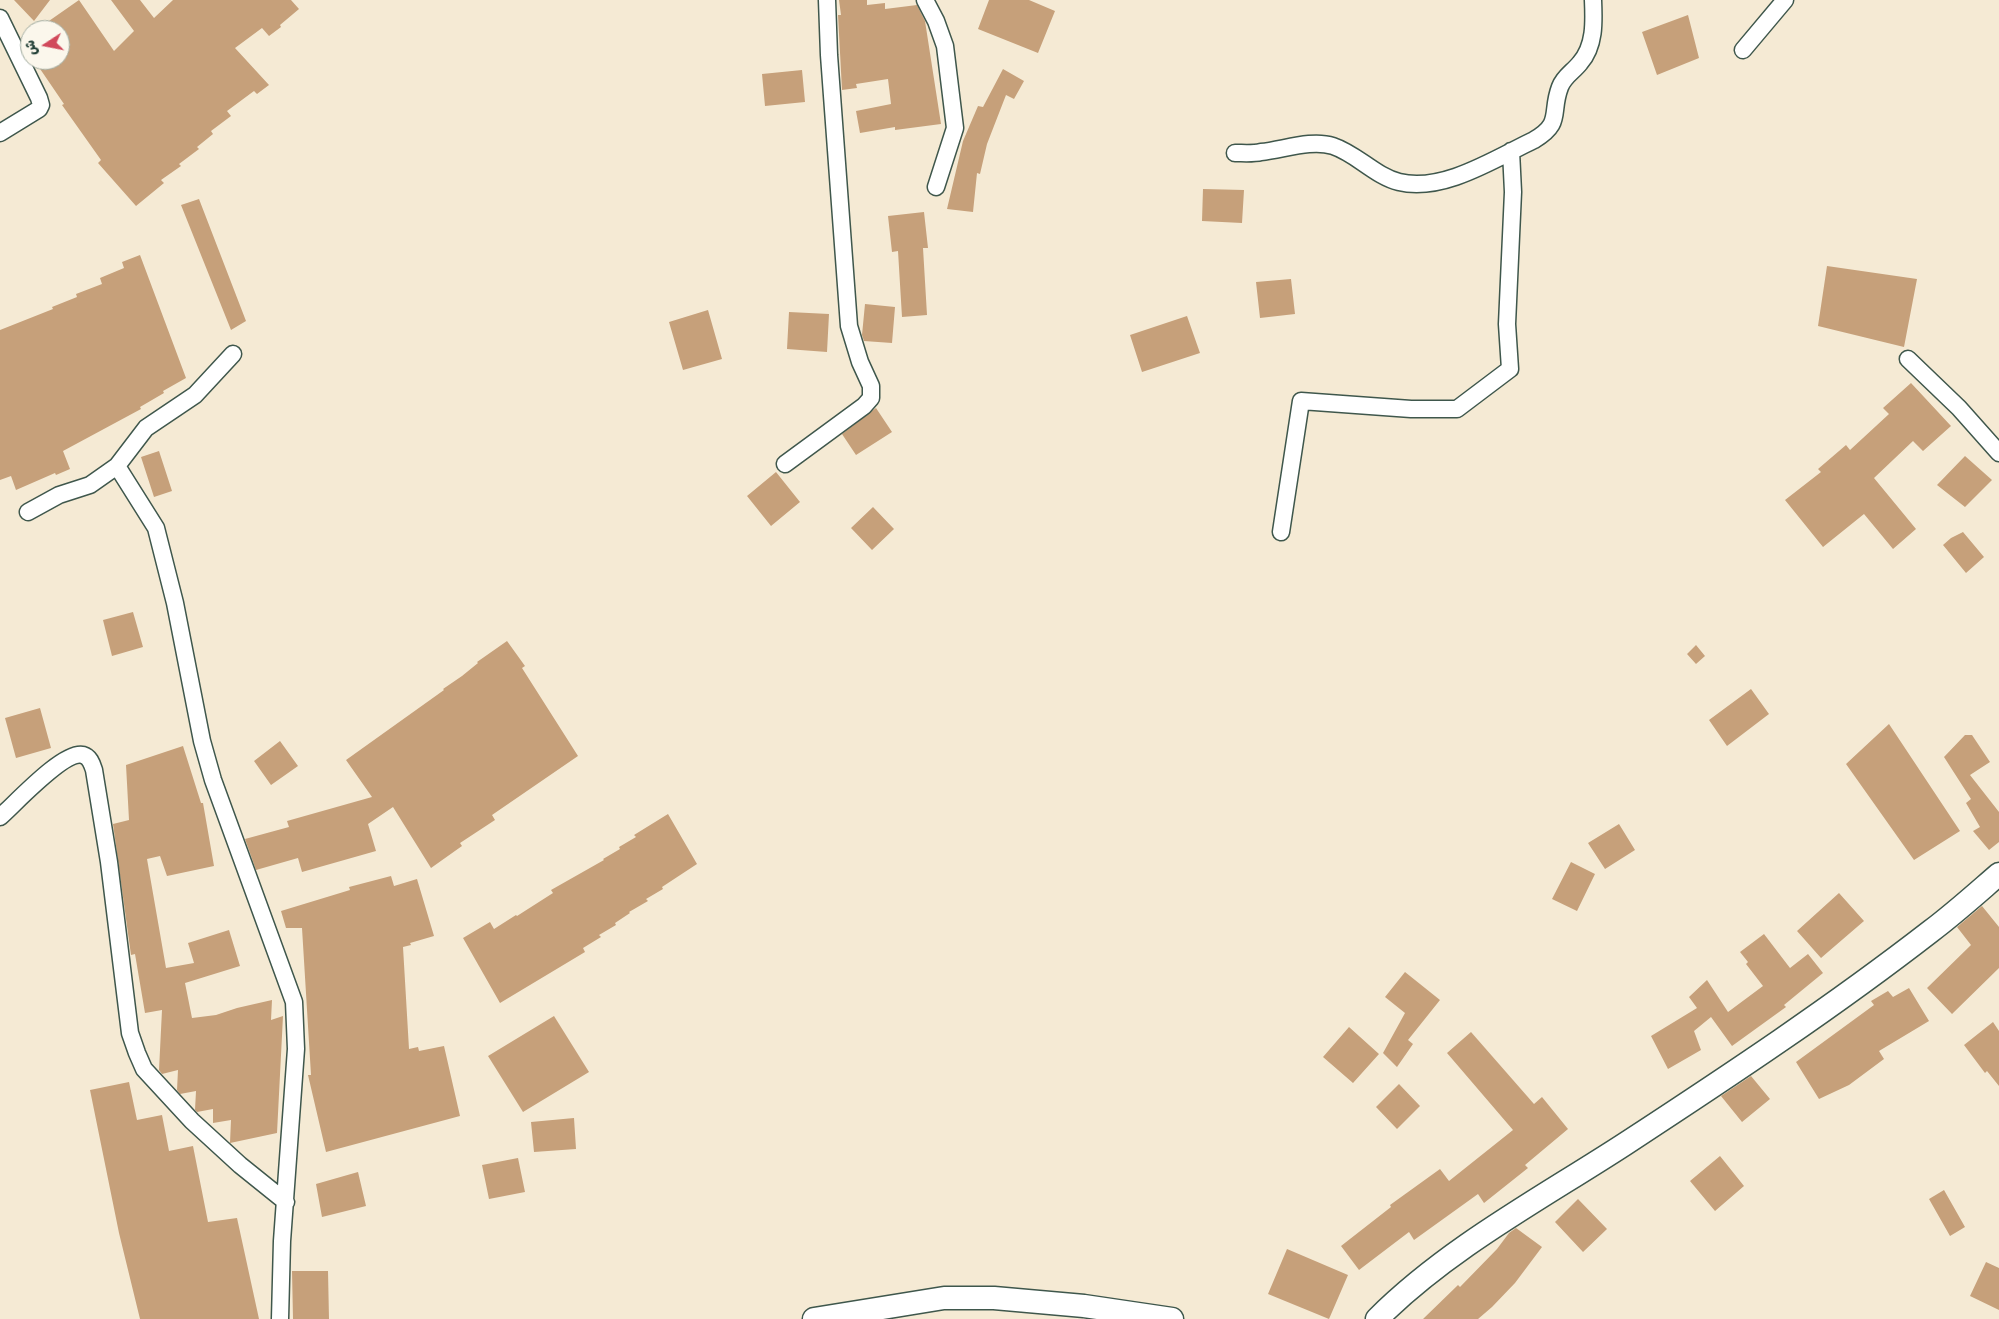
<!DOCTYPE html>
<meta charset="utf-8">
<style>
body{margin:0}
#map{position:relative;width:1999px;height:1319px;overflow:hidden;background:#f5ead4;font-family:Kalam,"Playpen Sans Arabic",sans-serif}
canvas{display:block}
.north{position:absolute;left:20px;top:20px;width:50px;height:50px;box-sizing:border-box;background:#fbf7ec;border:1px solid #a3ada2;border-radius:50%;rotate:259deg;font-size:14px;font-weight:700;line-height:20px;text-align:center;color:#1f3d34}
.north::after{content:'';display:block;margin:auto;width:18px;height:22px;background:#d1495b;clip-path:polygon(50% 0,100% 100%,50% 72%,0 100%)}
</style>
<div id="map">
<canvas width="1999" height="1319"></canvas>
<div class="north">ش</div>
</div>
<script>
const ctx = document.querySelector('canvas').getContext('2d');
ctx.lineJoin = 'round';
function fillPath(path, color) { ctx.fillStyle = color; ctx.fill(path, 'evenodd'); }
function strokePath(path, color, width, dash) { ctx.strokeStyle = color; ctx.lineWidth = width; ctx.lineCap = dash ? 'butt' : 'round'; ctx.setLineDash(dash || []); ctx.stroke(path); }
const building = new Path2D(`
 M14 0H50L34 21Z
 M79 0 114 51 134 31 111 0H140L154 18 173 0H291L299 9 280 25 281 27 269 36 262 28 235 48 269 85 257 94 254 91 227 111 231 116 211 131 213 134 197 147 199 149 179 164 181 166 161 180 164 183 136 206 98 163 101 160 62 105 64 104 34 60H60V30H36Z
 M839 0H867V5L885 3V9L917 5 925 21 941 124 895 130V127L860 133 856 111 891 104 888 79 856 84 857 88 842 90 838 15H841Z
 M989 0H1029L1055 11 1038 53 978 29Z
 M1688 15 1699 58 1657 75 1642 32Z
 M1003 69 1024 81 1014 99 1006 95 987 144 980 174 977 173 973 212 947 209 963 141 978 106 983 107Z
 M802 70 805 102 765 106 762 74Z
 M1203 189 1244 190 1242 223 1202 221Z
 M199 199 246 321 231 330 181 205Z
 M924 212 928 248H923L927 315 902 317 898 251 892 252 888 216Z
 M140 255 186 378 163 391 164 393 140 407 141 409 63 451 70 469 56 475 55 473 16 490 11 476 0 480V330L53 309 52 307 77 297 76 294 102 284 100 278 124 268 122 262Z
 M1827 266 1917 279 1904 347 1818 326Z
 M1291 279 1295 314 1260 318 1256 282Z
 M865 304 895 307 892 343 864 341 862 335Z
 M708 310 722 359 683 370 669 322Z
 M789 312 829 314 827 352 787 349Z
 M1187 316 1200 353 1142 372 1130 335Z
 M1911 383 1951 426 1923 451 1913 441 1874 478 1916 529 1893 549 1864 514 1823 547 1785 500 1821 472 1818 469 1846 445 1850 450 1889 414 1883 408Z
 M876 408 892 432 856 455 842 434Z
 M159 451 172 491 154 497 141 457Z
 M1965 456 1992 480 1965 507 1937 485Z
 M776 472 800 502 771 526 747 496Z
 M873 507 894 529 872 550 851 528Z
 M1963 532 1984 557 1966 573 1943 545 1951 538Z
 M133 612 143 647 112 656 103 620Z
 M507 641 525 666 522 668 578 756 492 815 495 820 460 843 462 846 431 868 393 807 368 824 376 851 302 872 298 858 256 870 245 839 289 827 287 821 372 797 346 760 444 690 443 689 462 676 478 663 477 662Z
 M1696 645 1705 656 1696 664 1687 654Z
 M1751 689 1769 714 1727 746 1709 720Z
 M40 708 51 748 16 758 5 718Z
 M1889 724 1960 831 1914 860 1846 764Z
 M1965 735H1972L1990 762 1970 775 1999 812V842L1989 850 1973 831 1980 827 1966 803 1971 799 1944 757Z
 M280 741 298 766 271 785 254 761Z
 M183 746 201 803H203L214 866 167 876 160 856 147 859 166 968 194 963 188 943 229 930 240 966 185 983 192 1018 216 1015 237 1008 272 1000 271 1020 283 1016 277 1133 230 1143 231 1120 213 1123V1109L197 1112 195 1110 196 1091 180 1094 177 1090 178 1070 162 1074 159 1070 162 1010 145 1013 135 954 131 955 113 824 129 820 126 765Z
 M668 814 697 864 662 887 663 889 646 899 648 901 629 912 630 913 615 923 616 925 599 935 601 937 583 948 585 952 500 1003 463 938 490 922 494 929 516 915 517 916 553 893 551 890 604 860 603 859 620 849 619 847 636 837 634 835Z
 M1619 824 1635 850 1605 869 1588 843Z
 M1571 862 1595 874 1577 911 1552 899Z
 M391 876 394 886 417 879 434 936 410 943 411 945 403 947 409 1049 418 1047 419 1051 444 1046 460 1116 326 1152 308 1075H311L302 928H286L281 911 350 890 349 887Z
 M1839 893 1864 921 1821 958 1797 931Z
 M1982 906 1999 927V968L1952 1014 1927 988 1971 945 1957 927Z
 M1764 934 1790 968 1808 954 1823 973 1784 1005 1786 1007 1732 1046 1711 1017 1694 1031 1701 1050 1668 1069 1651 1036 1697 1008 1689 997 1707 980 1728 1012 1763 986 1746 964 1748 962 1740 952Z
 M1405 972 1440 1000 1408 1040 1413 1044 1397 1067 1383 1053 1405 1013 1385 997Z
 M1909 988 1929 1021 1879 1051 1884 1059 1849 1085 1819 1099 1796 1062 1874 1005 1871 1001 1888 991 1893 997Z
 M554 1016 589 1072 523 1112 488 1056Z
 M1993 1022 1999 1031V1086L1987 1071 1985 1073 1964 1045Z
 M1349 1027 1379 1054 1353 1083 1323 1057Z
 M1471 1032 1534 1104 1542 1097 1568 1129 1525 1165 1528 1168 1484 1203 1478 1194 1414 1240 1409 1232 1359 1270 1341 1246 1391 1207 1390 1205 1440 1169 1449 1181 1513 1130 1447 1053Z
 M1751 1076 1770 1099 1742 1122 1721 1096Z
 M129 1082 137 1120 162 1115 169 1151 193 1146 208 1222 237 1218 259 1319H140L119 1233 90 1090Z
 M1399 1084 1420 1106 1397 1129 1376 1107Z
 M574 1118 576 1149 534 1152 531 1122Z
 M1720 1156 1744 1186 1715 1211 1690 1181Z
 M518 1158 525 1192 489 1199 482 1165Z
 M358 1172 366 1206 322 1217 316 1184Z
 M1944 1190 1965 1227 1950 1236 1929 1199Z
 M1578 1199 1607 1229 1583 1252 1555 1222Z
 M1516 1228 1542 1247 1515 1283 1492 1307 1478 1319H1423L1458 1285 1460 1287 1497 1249 1509 1233Z
 M1287 1249 1348 1275 1329 1319 1268 1294Z
 M1986 1262 1999 1268V1310L1970 1296Z
 M292 1271H328L329 1319H293Z`);
const street = new Path2D(`
 M925 0 936 21 945 46 955 128 936 187
 M0 18 39 98 41 105 39 109 0 133
 M1743 50 1785 0
 M1235 153C1243 153 1253 154 1261 152 1283 150 1311 139 1333 146 1357 154 1375 176 1399 182 1443 193 1496 158 1534 140 1563 123 1550 113 1560 87 1564 76 1573 72 1580 63 1595 46 1594 22 1593 0
 M233 354 195 395 146 428 117 466 156 528 175 603 202 741 213 780 294 1002 296 1049 282 1241 280 1319
 M1908 359 1959 408 1999 453
 M785 464 864 406 871 398V386L860 362 849 326 829 55 827 0
 M28 512 59 495 90 485 117 466
 M1281 532 1301 401 1411 409H1457L1510 369 1507 324 1513 192 1511 151
 M0 817C15 804 64 750 83 755 90 757 92 764 94 770L109 862 130 1033 137 1053 144 1069 192 1121 240 1165 286 1202`);
const secondary = new Path2D(`
 M814 1319 944 1298H994L1084 1306 1172 1319
 M1377 1319C1448 1248 1542 1198 1625 1144 1729 1076 1833 1007 1931 931 1955 913 1977 893 1999 874`);
fillPath(building, '#c6a07a');
strokePath(street, '#3f574c', 19);
strokePath(secondary, '#3f574c', 25);
strokePath(street, '#fff', 16);
strokePath(secondary, '#fff', 22);
</script>
